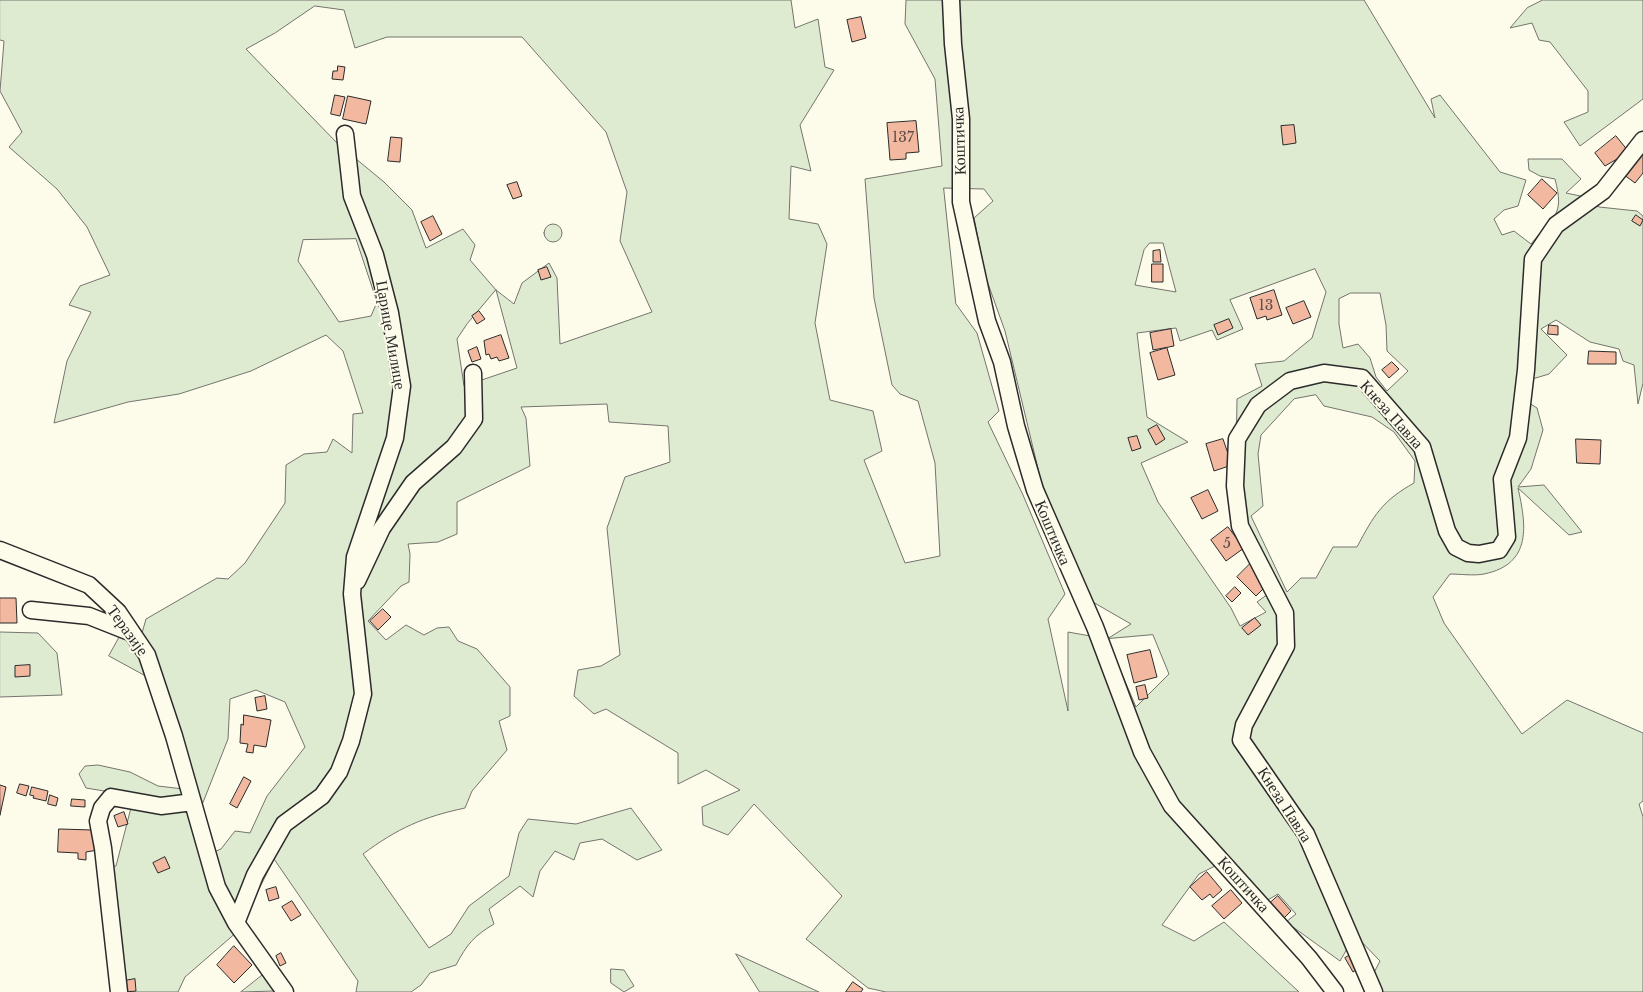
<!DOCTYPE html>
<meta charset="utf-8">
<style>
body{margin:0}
canvas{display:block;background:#fdfbea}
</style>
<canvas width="1643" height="992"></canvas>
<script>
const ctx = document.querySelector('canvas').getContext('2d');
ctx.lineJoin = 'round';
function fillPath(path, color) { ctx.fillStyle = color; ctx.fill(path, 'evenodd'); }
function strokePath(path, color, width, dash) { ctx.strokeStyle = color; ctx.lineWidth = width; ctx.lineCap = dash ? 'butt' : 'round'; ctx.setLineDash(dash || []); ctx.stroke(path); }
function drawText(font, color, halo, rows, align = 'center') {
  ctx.font = font + ' "Libre Baskerville",serif'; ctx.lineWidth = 4; ctx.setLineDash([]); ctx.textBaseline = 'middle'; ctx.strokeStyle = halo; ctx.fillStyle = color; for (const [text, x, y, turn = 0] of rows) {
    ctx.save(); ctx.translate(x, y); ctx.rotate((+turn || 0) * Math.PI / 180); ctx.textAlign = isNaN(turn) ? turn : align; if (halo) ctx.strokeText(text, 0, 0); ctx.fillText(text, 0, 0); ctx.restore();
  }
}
const green = new Path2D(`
 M0 0H791L795 28 818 19 825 67 834 70 800 125 811 171 791 166 789 219 818 224 827 244 815 323 830 400 873 411 882 451 864 460 905 563 940 556 935 463 918 401 900 394 892 385 874 298 865 179 942 166 935 79 905 24 906 0H1364L1435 118 1431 99 1440 95 1500 172 1526 180 1518 206 1504 210 1494 219 1502 235 1514 231 1531 244C1553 216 1565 217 1555 179L1540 176 1529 170 1528 159H1562L1581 179 1566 193 1585 197 1599 207 1637 211 1643 216V383L1638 404 1634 365 1623 361 1619 349 1590 342 1556 320 1541 329 1567 355 1549 374 1529 380 1526 401 1537 408 1543 430 1531 469 1518 487 1544 485 1582 532 1569 535 1518 488C1526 524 1533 564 1484 574 1474 576 1460 574 1450 574L1433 597 1444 623 1522 734 1567 700 1643 733V801L1639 804 1643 817V992H1364L1380 961 1355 935 1340 961 1286 922 1296 914 1278 894 1266 901 1225 861 1199 874 1162 925 1194 941 1224 922 1299 992H886L868 988 806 939 842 896 754 804 728 835 703 825 702 807 740 790 706 770 678 784V753L606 709 594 714 574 696 578 670 601 666 620 655 607 528 625 477 670 462 668 426 609 422 607 404 521 407 526 418 530 466 457 502V534L438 542 408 544 410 554 409 582 401 586 368 621 386 640 406 625 424 635 437 628 449 627 458 641 477 649 510 687V716L499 721 507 750 472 791 465 808C423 817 398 828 363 854L429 948 451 934 469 906 509 876 519 833 528 819 576 824 631 808 662 850 637 860 602 839 580 843 574 860 555 851 540 871 533 897 520 886 489 909 494 924C474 936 467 944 456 965L430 973 421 985 411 992H356L358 981 274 859 238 931 185 977 178 992H122L100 867 116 866 134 796 86 788 79 774 85 766 98 765 130 772 158 786 183 789 204 856 221 849 235 831 250 833 267 796 305 747 285 702 256 690 230 699 228 739 202 805 164 679 142 633 146 619 217 578 228 579 245 563 285 503 286 465 304 454 327 452 333 439 352 453 353 414 363 413 343 351 326 335 251 371 179 394 128 402 54 423 67 361 91 312 69 305 80 286 110 275 87 227 57 189 9 147 22 132 0 91 4 41 0 40ZM315 6 344 10 355 48 387 37H522L606 132 627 192 620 241 652 312 560 344 557 278 549 263 522 283 514 304 496 290 470 260 475 245 463 229 426 248 412 210 384 182 338 144 246 49 275 33ZM944 188 984 189 993 201 974 218 986 278 1005 331 1041 481 1091 601 1131 624 1107 639 1068 632V711L1048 619 1065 594 1023 495 988 422 999 411 977 333 956 304ZM356 239 377 302 371 316 339 322 298 261 303 240ZM1150 243H1163L1176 292 1135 285 1144 250ZM1315 269 1326 292 1312 338 1284 361 1255 364 1262 386 1237 399 1235 524 1268 594 1257 602 1266 612 1240 626 1231 608 1158 502 1141 463 1188 442 1147 417 1137 333 1176 328 1180 341 1212 330 1217 340 1243 329 1230 300ZM496 290 517 368 464 386 457 339 467 324ZM1351 293H1380L1386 325 1387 351 1408 371 1387 391 1376 377 1370 358 1358 344 1343 348 1339 324V299ZM1316 395 1324 406 1372 417 1394 432 1415 461 1414 483C1382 501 1374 515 1357 547H1333L1316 578H1301L1287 592 1251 516 1263 506 1258 454 1261 435 1294 399ZM1153 635 1169 674 1136 707 1107 639Z
 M1543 0H1643V99L1580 146 1564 122 1588 112V91L1550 42 1539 40 1532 23 1510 28 1527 8Z
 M544 233a9 9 0 1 1 18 0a9 9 0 1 1-18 0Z
 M124 629 153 680 109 656Z
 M0 632 38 633 57 653 62 695 0 697Z
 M736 954 819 992H760Z
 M611 969 624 970 634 986 624 992 611 983Z
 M264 974 275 991 241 992Z`);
const building = new Path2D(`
 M861 17 866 38 852 42 847 20Z
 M338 66 345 67 343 80 332 79 333 71H337Z
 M335 95 345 97 340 116 331 114Z
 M348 96 371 101 366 124 343 119Z
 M916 121 919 152 906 153V159L890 160 887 123Z
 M1294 125 1296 143 1283 145 1281 126Z
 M1616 136 1629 152 1605 166 1595 153Z
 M391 137 402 138 400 162 388 161Z
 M1640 152 1643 154V173L1635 183 1623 174Z
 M1542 179 1557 193 1543 209 1528 195Z
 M517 182 522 196 513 199 507 185Z
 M1636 215 1643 220 1640 226 1632 221Z
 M433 216 442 234 430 241 421 222Z
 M1160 250 1161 262H1153V251Z
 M1152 264H1163V282H1152Z
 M547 267 551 277 541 280 538 270Z
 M1274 290 1282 315 1267 320 1266 316 1257 319 1250 298Z
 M1304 301 1311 317 1293 324 1286 308Z
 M479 311 485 319 477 324 472 316Z
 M1229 319 1233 328 1218 335 1214 325Z
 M1549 325 1558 326V335L1548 334Z
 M1171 329 1174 346 1153 350 1150 333Z
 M501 335 509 358 499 361 497 357 491 359 489 354 486 355 484 341Z
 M477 347 481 359 472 362 468 351Z
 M1167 348 1175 375 1158 380 1150 353Z
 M1589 351 1616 352V364H1588Z
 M1392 362 1399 369 1389 378 1382 370Z
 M1157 425 1165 439 1156 445 1148 430Z
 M1137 436 1141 448 1132 451 1128 438Z
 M1223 439 1232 465 1214 471 1206 444Z
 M1576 439 1601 440 1600 464 1577 463Z
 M1208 490 1218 511 1202 519 1191 498Z
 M1228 527 1244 548 1226 561 1211 540Z
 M1250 564 1257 572 1256 575 1260 579 1258 581 1265 587 1256 596 1237 577Z
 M1235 587 1241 593 1232 602 1226 596Z
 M0 598H16L17 623H0Z
 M383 609 391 617 378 630 370 621Z
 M1255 618 1261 625 1248 635 1242 628Z
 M1150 650 1157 677 1134 683 1127 655Z
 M30 665V676L15 677V666Z
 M1145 685 1148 698 1139 700 1136 687Z
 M265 696 267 709 257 711 255 698Z
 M244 715 271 720 266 747 254 745 253 753 246 752 248 744 240 743 241 724 243 725Z
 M244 777 251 781 237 808 230 804Z
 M20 784 29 786 26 796 17 793Z
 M0 785 6 787 0 815Z
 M32 787 48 791 46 801 33 798 34 796 30 795Z
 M50 795 58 798 56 806 48 804Z
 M72 799 85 800V807L71 806Z
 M124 812 128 824 118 827 114 816Z
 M59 829 93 830V840H98V850L86 852V860L78 859V853L58 852Z
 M165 857 170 868 158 873 153 863Z
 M1207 872 1222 890 1213 898 1210 894 1202 900 1190 887Z
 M276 887 279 898 269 901 266 890Z
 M1231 890 1242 903 1224 919 1212 906Z
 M1278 896 1291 911 1283 919 1270 903Z
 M292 901 301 915 291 921 282 907Z
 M234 946 252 965 234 983 217 965Z
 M281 953 286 963 280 966 276 956Z
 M1352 954 1360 968 1353 972 1345 958Z
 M135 979 136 991 125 992 124 981Z
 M853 982 863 989 861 992H846Z`);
const minor = new Path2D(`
 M951 0 953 44 961 119V202L987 321 1002 362 1016 426 1035 490 1095 627 1142 752 1172 806 1309 958 1335 992
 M0 550 89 585 118 612 147 655 174 736 217 887 236 923 285 992
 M357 581 382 528 413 483 454 447 474 419 473 373
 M31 610 89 616 132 633
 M236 923 255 875 284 824 322 796 339 772 351 741 363 694 352 594 355 557 395 438 402 386 390 313 375 255 352 196 345 134
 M119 992 103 848 98 821 102 808 111 797 161 806 193 802
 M1374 992 1306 834 1241 740 1244 725 1286 646 1285 613 1240 526 1235 486 1237 439 1258 405 1290 381 1324 373 1362 378 1422 447 1447 531 1456 547 1468 553 1479 554 1499 550 1507 537 1502 479 1518 438 1526 370 1533 259 1556 225 1603 191 1643 140`);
const numberNames = [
 ["137",903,138],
 ["13",1266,306],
 ["5",1227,544]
];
const streetNames = [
 ["Коштичка",960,141,-92],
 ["Царице Милице",390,335,80],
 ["Кнеза Павла",1391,415,48],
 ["Коштичка",1052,533,67],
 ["Теразије",127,631,54],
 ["Кнеза Павла",1284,805,57],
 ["Коштичка",1243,885,48]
];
fillPath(green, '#deebd1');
strokePath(green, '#74746e', 1);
fillPath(building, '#f2b8a0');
strokePath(building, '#2b2b2b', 1);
strokePath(minor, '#2b2b2b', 19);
strokePath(minor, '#fdfbea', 16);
drawText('14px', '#5d4e48', null, numberNames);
drawText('16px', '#2b2b2b', '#fdfbea', streetNames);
</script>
